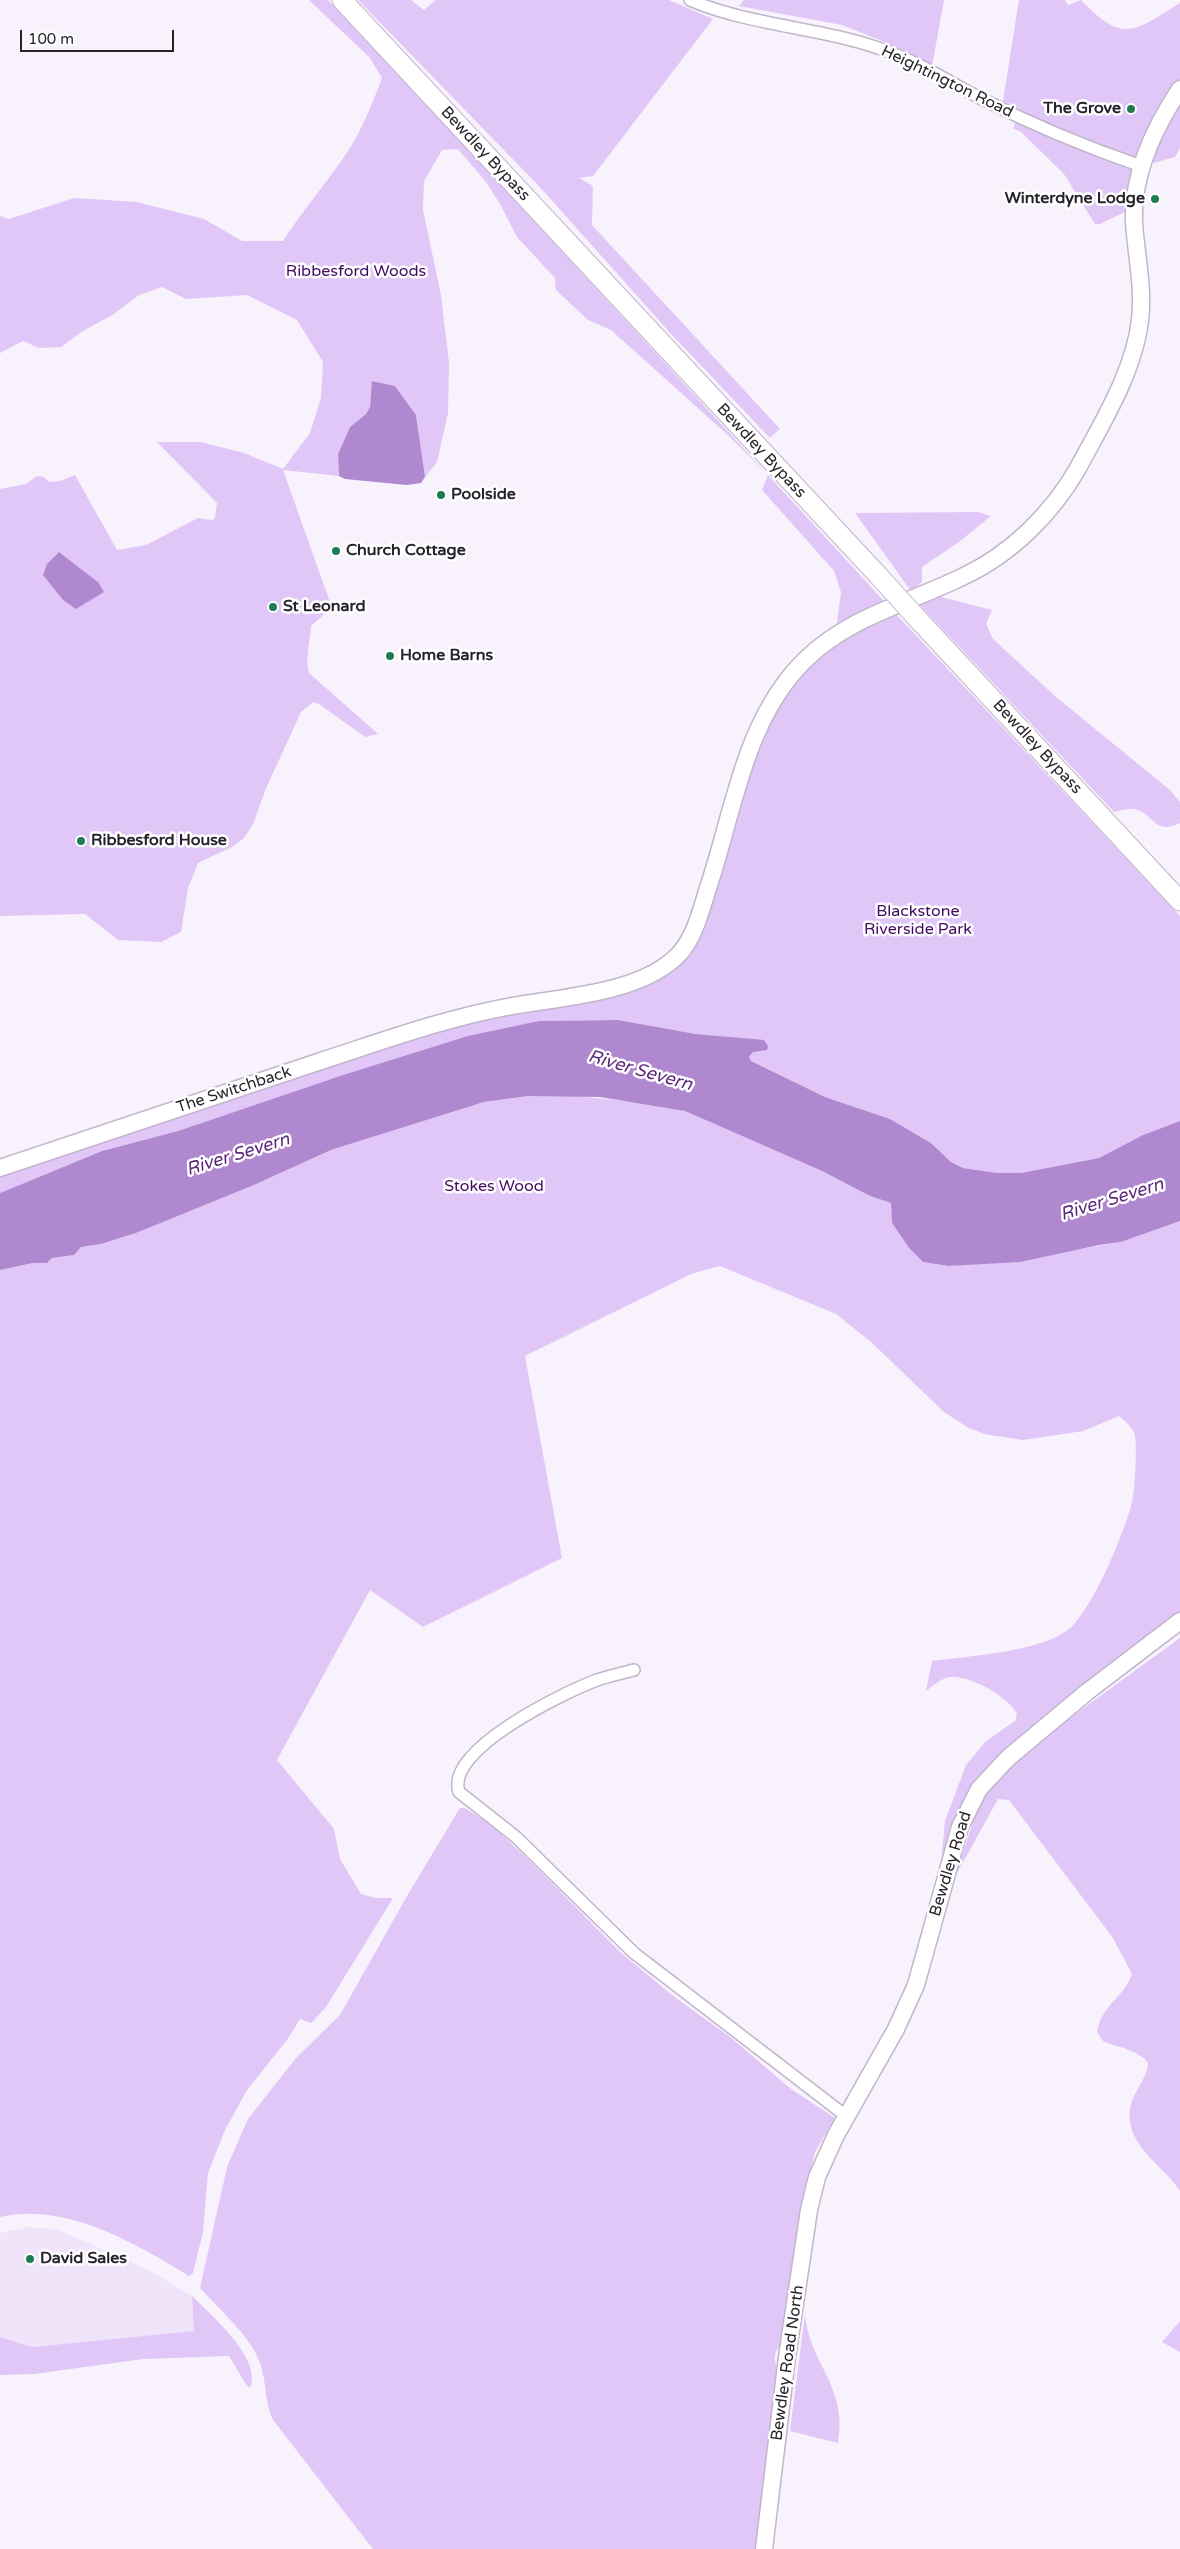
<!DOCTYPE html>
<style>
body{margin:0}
#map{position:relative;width:1180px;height:2549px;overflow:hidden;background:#f7f2fc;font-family:"Varela Round",sans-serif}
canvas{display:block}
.scale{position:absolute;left:20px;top:30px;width:154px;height:22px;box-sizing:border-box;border:2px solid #27232b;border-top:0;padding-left:6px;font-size:15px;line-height:18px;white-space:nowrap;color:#27232b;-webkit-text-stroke:4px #fff;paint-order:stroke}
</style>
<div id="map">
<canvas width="1180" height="2549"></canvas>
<div class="scale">100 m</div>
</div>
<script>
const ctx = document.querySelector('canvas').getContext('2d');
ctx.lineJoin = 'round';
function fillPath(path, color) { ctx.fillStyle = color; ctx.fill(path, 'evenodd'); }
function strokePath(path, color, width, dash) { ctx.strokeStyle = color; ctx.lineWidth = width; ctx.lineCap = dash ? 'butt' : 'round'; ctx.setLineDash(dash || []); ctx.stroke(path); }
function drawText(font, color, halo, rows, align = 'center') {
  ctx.font = font + ' "Varela Round",sans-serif'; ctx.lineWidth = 5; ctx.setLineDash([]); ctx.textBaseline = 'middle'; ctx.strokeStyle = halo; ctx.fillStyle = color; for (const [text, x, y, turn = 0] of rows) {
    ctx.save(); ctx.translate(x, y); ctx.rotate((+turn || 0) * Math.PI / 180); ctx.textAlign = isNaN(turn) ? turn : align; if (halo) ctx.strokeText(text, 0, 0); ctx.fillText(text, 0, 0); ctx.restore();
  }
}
const built = new Path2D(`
 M28 2227 59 2230 151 2271 192 2296 195 2331 32 2347 0 2337V2233Z`);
const green = new Path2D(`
 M309 0H328L395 70 884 601 837 623 841 592 834 571 762 490 768 475 729 436 611 330 588 320 556 290 555 278 517 237 500 204 486 182 458 149 442 150 424 181 423 210 441 295 449 363 448 413 437 462 425 477 416 415 395 386 373 381 370 407 366 414 350 427 338 454 339 476 283 470 331 605 330 609 311 626C310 641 305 659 309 673L378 734 365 737 319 704 313 702 301 712 267 786 253 824 244 838 232 847 198 863 188 888 181 932 161 942 118 940 85 914 0 916V489L26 484 37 476 44 477 49 482 60 481 75 475 117 550 146 545 198 518 212 520 215 518 217 503 157 442H201L244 453 283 469 310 433 321 398 323 362 297 320 247 295 186 299 162 287 139 295 114 314 83 331 61 347 39 348 23 341 0 353V216L9 219 74 198 137 202 204 219 242 241H283C302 212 322 188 342 160 360 135 371 107 382 78L370 58ZM59 552 98 582 63 600 50 582Z
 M358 0H411L424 10 436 0H669L713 19 593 176 579 178 593 186 592 225 780 429 770 438 673 336 538 185Z
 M744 0H944L932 66 882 41 842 25 739 6Z
 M1019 0H1065L1068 5 1081 0C1123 44 1133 32 1180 3V82L1141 160 1066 134 1003 101Z
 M1180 96V148L1175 157 1150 164Z
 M1017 120 1132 169 1134 175 1127 211 1100 224H1095L1064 174 1021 132 1013 128Z
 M978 512 991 516 959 542 922 567V582L911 591 855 513Z
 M933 595 992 610 986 624 993 639 1056 697 1170 790 1180 802V823C1154 836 1154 813 1134 809 1128 808 1120 811 1114 812L919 604Z
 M894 612 1180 916V1121L1143 1135 1099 1158 1021 1173H997L963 1168 951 1162 931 1143 890 1119 825 1097 751 1061 749 1057 753 1052 731 1037 696 1034 618 1020 539 1021 340 1076 178 1131 102 1151 0 1193V1176L460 1020 649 985 702 924 766 727 796 677 841 639Z
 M567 1095 653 1104 685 1111 822 1171 870 1196 891 1203 892 1223 909 1248 923 1262 948 1266 1001 1262 1121 1242 1180 1221V1613L1021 1735 979 1778 940 1874 945 1821 966 1765 986 1741 1015 1721 1017 1714C1009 1697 969 1675 950 1677 941 1678 933 1686 926 1691L932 1661C969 1656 1035 1652 1065 1632 1090 1617 1128 1526 1133 1497 1135 1486 1137 1446 1135 1436 1133 1427 1126 1422 1119 1416L1083 1431 1023 1440 984 1434 967 1427 944 1412 870 1341 836 1314 720 1266 691 1274 525 1356 562 1558 423 1627 370 1590 277 1760 334 1829 340 1859 361 1894 376 1898H393L326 2007 311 2023 300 2019 287 2040 247 2090 225 2130 208 2173 203 2232 193 2273 189 2276C135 2243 66 2202 0 2217V1270L33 1263H47L52 1258 74 1255 81 1247 101 1244 136 1233 254 1185 331 1150 484 1102 528 1096Z
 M1180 1638V2191C1164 2166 1125 2145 1130 2110 1132 2092 1147 2080 1148 2063 1138 2049 1118 2048 1103 2041L1097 2032C1102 2004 1124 1998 1132 1974L1113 1938 1009 1800 998 1799 956 1875 977 1809 989 1787 1041 1739Z
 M460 1808H465L491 1825 529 1860 620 1952 677 1999 729 2036 791 2089 835 2118 815 2152 798 2221 783 2342C772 2352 774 2361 779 2374L756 2549H373L273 2420C264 2402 267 2382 260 2363 252 2338 218 2308 200 2288L227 2167 248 2119 296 2058 340 2015 407 1896Z
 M192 2296C210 2314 263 2359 250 2388L245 2383 229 2356 143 2359 34 2374 0 2375V2337L32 2347 194 2331Z
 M805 2314C809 2364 848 2385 838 2443L790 2431Z
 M1180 2321V2352L1162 2342Z`);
const water = new Path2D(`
 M372 381 395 386 416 415 425 477 421 483 407 485 345 479 339 476 338 454 350 427 366 414 370 407Z
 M59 552 98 582 104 592 76 609 63 600 43 575 47 564Z
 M618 1020 696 1034 764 1040 768 1046 767 1050 753 1052 749 1057 751 1061 825 1097 890 1119 931 1143 951 1162 963 1168 997 1173H1021L1099 1158 1143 1135 1180 1121V1221L1121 1242 1099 1245 1020 1262 948 1266 923 1262 909 1248 892 1223 891 1203 870 1196 822 1171 685 1111 600 1097 528 1096 484 1102 331 1150 254 1185 136 1233 101 1244 81 1247 74 1255 52 1258 47 1263H33L0 1270V1193L102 1151 178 1131 340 1076 468 1036 539 1021Z`);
const minor = new Path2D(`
 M690 0C751 26 819 27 881 49 916 61 948 81 980 98 1033 125 1086 147 1141 166
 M634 1670C622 1673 609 1676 597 1680 565 1692 444 1750 459 1792L516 1837 634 1953 846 2116`);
const secondary = new Path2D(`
 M0 1168C105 1133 210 1098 315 1063 380 1042 445 1018 512 1006 563 997 644 993 680 953 695 936 701 910 708 888 734 811 744 720 805 660 848 617 909 603 962 577 1010 555 1052 514 1078 468 1102 423 1134 372 1140 320 1144 287 1136 255 1134 222 1132 174 1154 128 1180 89
 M764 2549 787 2357 809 2210 817 2177 836 2135 896 2029 916 1985 960 1827 979 1789 1008 1758 1087 1692 1180 1621`);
const trunk = new Path2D(`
 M342 0 876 573
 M915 616 1180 901`);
const trunkBridge = new Path2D(`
 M876 573 915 616`);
const markers = [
 [1131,109,5,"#1f7c52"],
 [1155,199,5,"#1f7c52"],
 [441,495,5,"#1f7c52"],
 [336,551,5,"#1f7c52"],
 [273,607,5,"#1f7c52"],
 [390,656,5,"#1f7c52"],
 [81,841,5,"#1f7c52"],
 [30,2259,5,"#1f7c52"]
];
const streetNames = [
 ["Heightington Road",947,82,26],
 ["Bewdley Bypass",485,154,47],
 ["Bewdley Bypass",761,451,47],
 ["Bewdley Bypass",1037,747,47],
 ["The Switchback",234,1090,-18],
 ["Bewdley Road",951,1864,-73],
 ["Bewdley Road North",788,2363,-82]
];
const poiNames = [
 ["The Grove",1121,109,"right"],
 ["Winterdyne Lodge",1145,199,"right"],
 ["Poolside",451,495],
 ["Church Cottage",346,551],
 ["St Leonard",283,607],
 ["Home Barns",400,656],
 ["Ribbesford House",91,841],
 ["David Sales",40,2259]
];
const parkNames = [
 ["Ribbesford Woods",356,272],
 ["Blackstone",918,912],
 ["Riverside Park",918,930],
 ["Stokes Wood",494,1187]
];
const waterNames = [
 ["River Severn",640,1071,16],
 ["River Severn",238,1155,-17],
 ["River Severn",1112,1200,-17]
];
fillPath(built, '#f0e4fb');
fillPath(green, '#e0c7f7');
fillPath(water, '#af88d0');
strokePath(minor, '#c1b5cb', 14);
strokePath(secondary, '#c1b5cb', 19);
strokePath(trunk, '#c1b5cb', 21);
strokePath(minor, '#fff', 11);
strokePath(secondary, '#fff', 16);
strokePath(trunk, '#fff', 19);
strokePath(trunkBridge, '#c1b5cb', 21, []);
strokePath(trunkBridge, '#fff', 19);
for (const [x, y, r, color] of markers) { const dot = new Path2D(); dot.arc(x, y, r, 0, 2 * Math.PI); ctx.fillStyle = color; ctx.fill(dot); strokePath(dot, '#fff', 2); }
drawText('16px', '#27232b', '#fff', streetNames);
drawText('bold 16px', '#27232b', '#fff', poiNames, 'left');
drawText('16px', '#430a62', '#fff', parkNames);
drawText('italic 18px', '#5c297e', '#fff', waterNames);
</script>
